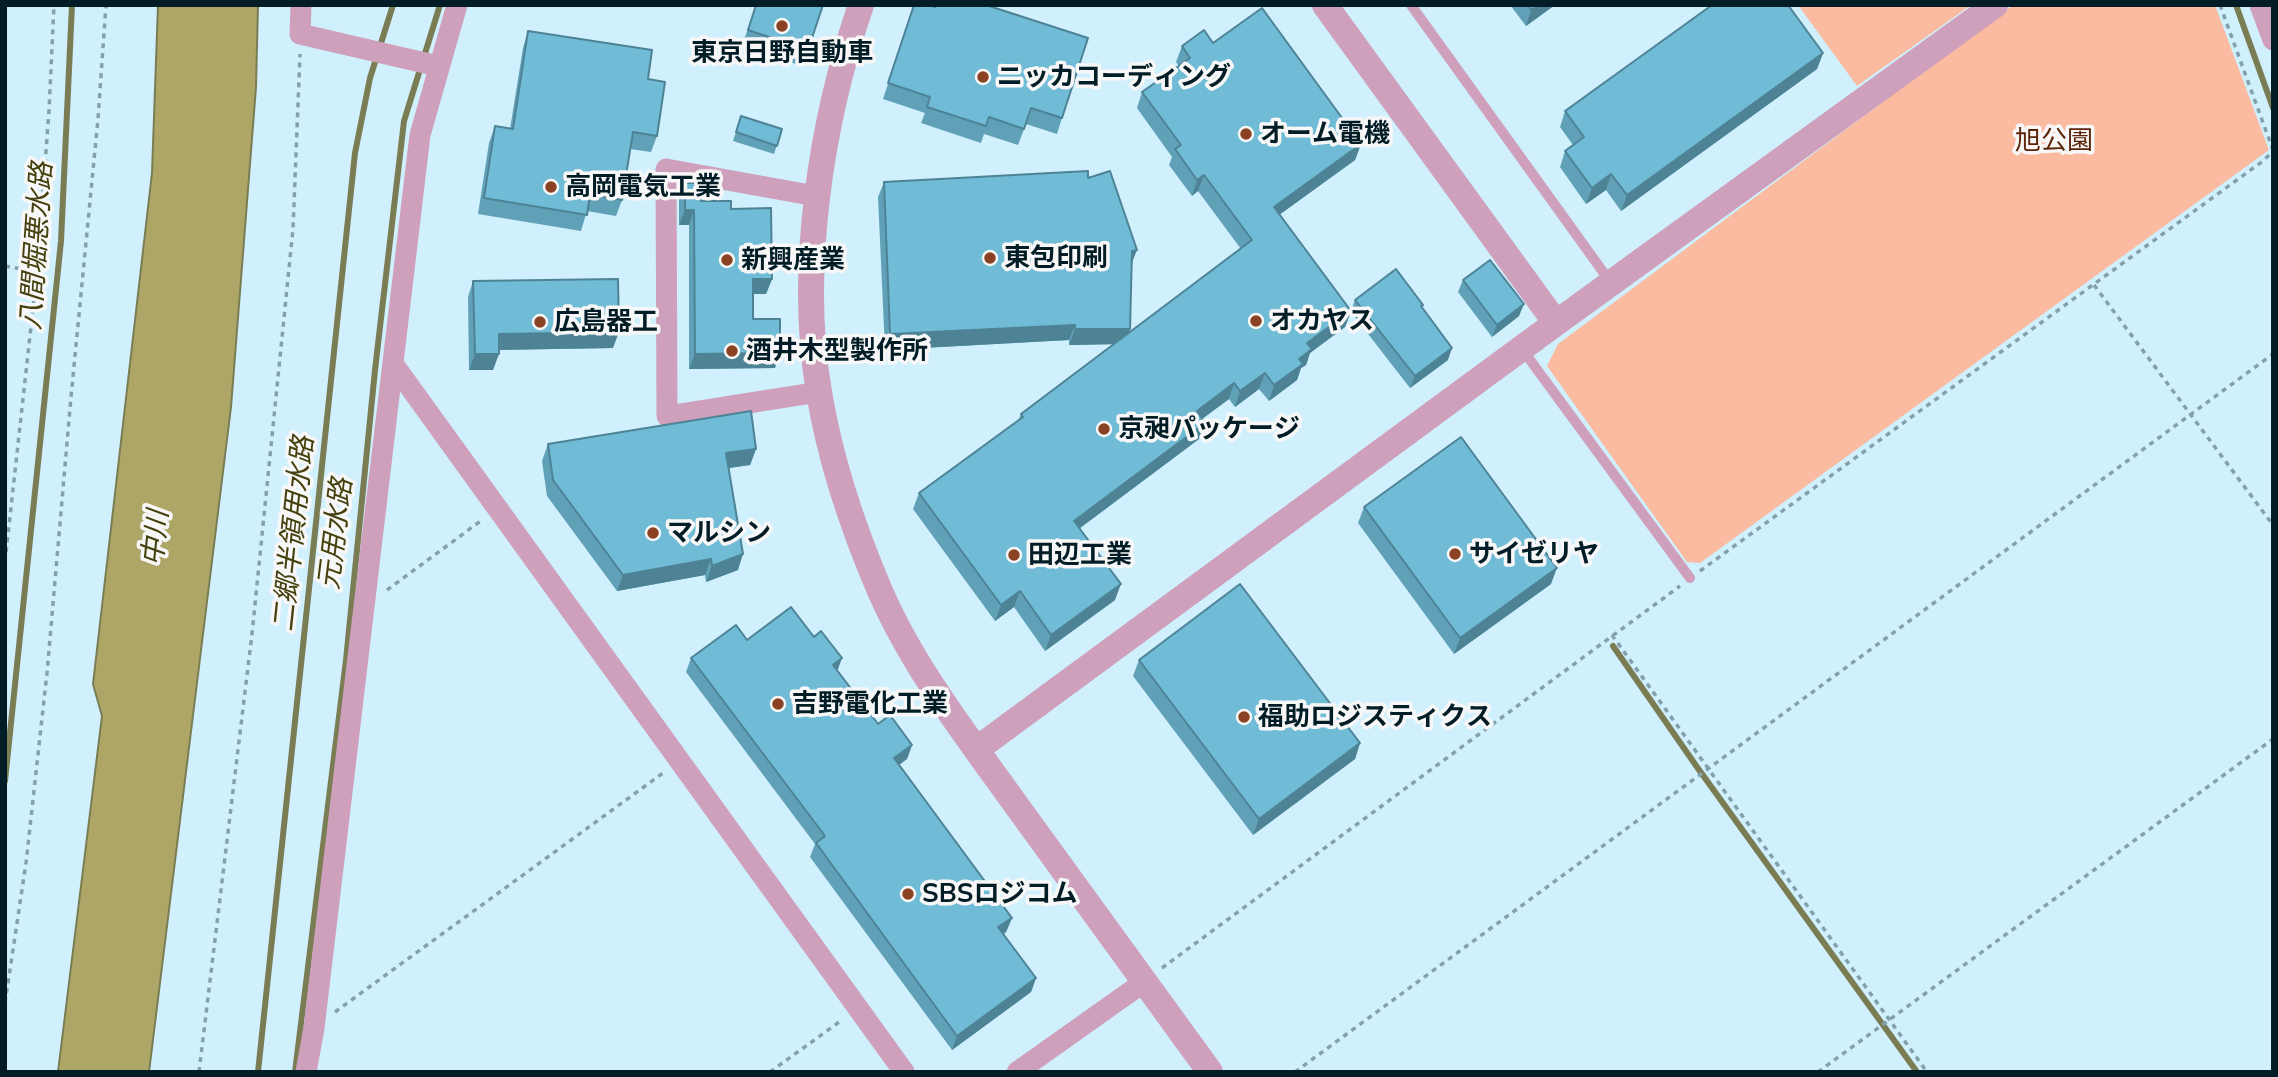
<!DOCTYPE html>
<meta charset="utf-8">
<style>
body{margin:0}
#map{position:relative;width:2278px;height:1077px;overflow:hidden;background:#d0f0fd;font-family:Mulish,sans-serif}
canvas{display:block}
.frame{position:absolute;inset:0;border:7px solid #021d26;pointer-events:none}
</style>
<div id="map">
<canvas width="2278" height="1077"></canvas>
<div class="frame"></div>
</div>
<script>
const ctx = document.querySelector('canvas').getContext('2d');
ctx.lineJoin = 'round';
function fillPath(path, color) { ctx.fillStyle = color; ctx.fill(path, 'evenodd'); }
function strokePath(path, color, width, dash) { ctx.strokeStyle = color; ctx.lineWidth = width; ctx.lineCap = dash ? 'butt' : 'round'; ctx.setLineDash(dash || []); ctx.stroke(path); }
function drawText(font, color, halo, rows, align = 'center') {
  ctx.font = font + ' Mulish,"Noto Sans JP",sans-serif'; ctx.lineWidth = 7; ctx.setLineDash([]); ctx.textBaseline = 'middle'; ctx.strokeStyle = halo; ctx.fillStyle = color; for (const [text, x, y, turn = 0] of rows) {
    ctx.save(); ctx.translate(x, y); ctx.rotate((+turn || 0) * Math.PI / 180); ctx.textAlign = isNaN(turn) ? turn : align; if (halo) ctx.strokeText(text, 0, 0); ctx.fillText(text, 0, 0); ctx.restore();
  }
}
const green = new Path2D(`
 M1798 5H1971L1857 86Z
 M2013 5H2215L2269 150 1700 563 1687 562 1547 366 1558 344Z`);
const water = new Path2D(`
 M158 5H258L256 87 231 407 149 1072H58L102 716 93 684 152 173Z`);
const stream = new Path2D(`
 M2236 5 2273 108
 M1613 646 1697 767 1917 1072
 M5 781 61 241 72 5
 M258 1072 355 153 370 78 393 5
 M295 1072 346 660 375 370 404 121 440 5`);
const path = new Path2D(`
 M2220 5 2273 150
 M5 266 37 272
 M2094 285 2273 525
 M5 562 37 272 49 111 54 5
 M1700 571 2263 161 2273 151
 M387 590 482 520
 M1612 635 1927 1072
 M1162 968 1680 586
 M5 1003 26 863 47 673 71 397 98 119 106 5
 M335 1012 663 773
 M199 1072 252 634 293 229 300 54
 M770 1072 842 1020
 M1295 1072 2273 354
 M1818 1072 2273 739`);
const service = new Path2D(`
 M1411 5 1611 283
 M1522 349 1690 578`);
const minor = new Path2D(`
 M301 5 300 34 438 66
 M2260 5 2273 40
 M816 196 666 169 667 416 819 392
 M394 365 904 1072
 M306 1072 314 1028 420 135 457 5
 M1017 1072 1144 982`);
const tertiary = new Path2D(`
 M861 5C821 122 798 270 819 392 830 460 853 528 880 591 913 667 966 735 1014 802 1079 892 1144 982 1210 1072
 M1325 5 1556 323
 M977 749 1556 323 1995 5`);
const wall = new Path2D(`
 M756 5H823L802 66 742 46Z
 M914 5 935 7V5H986L1062 118 1057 134 1026 124 1018 145 984 134 981 143 921 123 925 113 883 99Z
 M1510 5H1555L1526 26Z
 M528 31 648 79 657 136 651 152 630 149 622 200 616 216 587 211 581 231 478 214 489 143 495 126 510 129 523 48Z
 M1213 43 1361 144 1355 160 1279 215 1351 311 1355 300 1423 305 1422 308 1448 360 1410 388 1351 312 1345 327 1310 353 1306 365 1301 368 1297 380 1269 401 1259 389 1235 407 1229 399 1202 419 1199 439 1080 528 1115 600 1045 651 1014 607 995 621 913 509 919 493 1018 421 1021 414 1114 344 1069 345V340L885 350 878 197 884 182 1088 178 1131 263 1130 329 1129 333 1241 249 1198 191 1192 196 1169 165 1172 157 1137 108 1142 92 1179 66 1176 62 1182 46Z
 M1823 53 1817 69 1621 211 1606 190 1586 204 1560 167 1565 151 1573 145 1560 127 1565 111Z
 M741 116 782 129 774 154 733 141Z
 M685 183 701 201 731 209 772 279 766 294H753V319L775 368 689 369V225H679V198Z
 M1463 280 1519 316 1492 337 1458 292Z
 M473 281 613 348 499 350 493 370H469L468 297Z
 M548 444 756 449 750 465 729 468 738 570 706 582 705 575 617 591 547 496 542 461Z
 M1364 507 1551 584 1454 654 1358 523Z
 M747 640 837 671 878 724 912 745 907 759 899 765 1012 918 1006 932 1004 934 1036 978 1031 992 952 1050 810 857 815 844 686 672 691 658Z
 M1139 660 1360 743 1355 759 1253 835 1133 676Z`);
const shadedWall = new Path2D(`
 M1538 5H1555L1526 26 1531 10Z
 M1823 53 1817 69 1621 211 1627 195Z
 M1361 144 1355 160 1268 223 1274 207Z
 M1611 174 1606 190 1586 204 1592 188Z
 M1204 175 1198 191 1192 196 1197 180Z
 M685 210H694L689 225H679Z
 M1137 250 1131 265 1132 251Z
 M753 279H772L766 294H747Z
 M1524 304 1519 316 1492 337 1497 325Z
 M1351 311 1345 327 1310 353 1306 365 1301 368 1297 380 1269 401 1274 385 1299 359 1307 343Z
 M1075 325 1069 340 885 350 890 334Z
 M1075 329H1130L1125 344 1069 345Z
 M619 332 613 348 493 350 499 334Z
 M1452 348 1448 360 1410 388 1415 376Z
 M780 353 775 368 689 369 695 354Z
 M475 354H499L493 370H469Z
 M1265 373 1259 389 1235 407 1240 391Z
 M1234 383 1229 399 1191 427 1197 411Z
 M1205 423 1199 439 1068 537 1074 521Z
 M756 449 750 465 721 469 726 453Z
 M743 554 738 570 706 582 712 566Z
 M711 559 705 575 617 591 623 575Z
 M1557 568 1551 584 1454 654 1460 638Z
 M1121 584 1115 600 1045 651 1051 635Z
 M1020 591 1014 607 995 621 1001 605Z
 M842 658 837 672 833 665Z
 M1360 743 1355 759 1253 835 1259 819Z
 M912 745 907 759 889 772 894 758Z
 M1012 918 1006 932 993 941 998 927Z
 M1036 978 1031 992 952 1050 957 1036Z`);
const building = new Path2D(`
 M756 5H823L808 50 748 30Z
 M914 5H929L935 7 936 5H986L1088 38 1062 118 1031 108 1024 129 989 117 986 126 927 107 930 97 888 83Z
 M1528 5H1538L1531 10Z
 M1712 5H1788L1823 53 1627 195 1611 174 1592 188 1565 151 1584 137 1565 111Z
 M1262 8 1361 144 1274 207 1351 311 1307 343 1312 349 1299 359 1303 364 1274 385 1265 373 1240 391 1234 383 1197 411 1205 423 1074 521 1121 584 1051 635 1020 591 1001 605 919 493 1023 417 1021 414 1252 240 1204 175 1197 180 1175 149 1181 145 1142 92 1190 58 1182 46 1204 30 1213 43Z
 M528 31 652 50 648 79 665 82 657 136 633 132 622 200 590 194 587 215 484 198 495 126 513 129Z
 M741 116 782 129 777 146 736 132Z
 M1088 171V178L1110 171 1137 250 1132 251 1130 329H1075V325L890 334 884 182Z
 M685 183H701V201H731V209L771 208 772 279H753V319H780V353L695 354 694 210H685Z
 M1490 260 1524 304 1497 325 1463 280Z
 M1396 269 1423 305 1421 306 1452 348 1415 376 1355 300Z
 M618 279 619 332 499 334V354H475L473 281Z
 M751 411 756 449 726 453 743 554 712 566 711 559 623 575 553 480 548 444Z
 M1461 437 1557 568 1460 638 1364 507Z
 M1240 584 1360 743 1259 819 1139 660Z
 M791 607 814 637 821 631 842 658 833 665 878 724 890 715 912 745 894 758 1012 918 998 927 1036 978 957 1036 816 843 825 836 691 658 736 625 747 640Z`);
const markers = [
 [782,26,7,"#8a4223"],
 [983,77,7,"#8a4223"],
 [1246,134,7,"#8a4223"],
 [551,187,7,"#8a4223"],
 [990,258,7,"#8a4223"],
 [727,260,7,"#8a4223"],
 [1256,321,7,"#8a4223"],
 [540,322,7,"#8a4223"],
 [732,351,7,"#8a4223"],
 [1104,429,7,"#8a4223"],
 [653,533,7,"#8a4223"],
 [1455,554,7,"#8a4223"],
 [1014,555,7,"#8a4223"],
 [778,704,7,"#8a4223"],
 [1244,717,7,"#8a4223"],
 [908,894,7,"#8a4223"]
];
const poiNames = [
 ["東京日野自動車",782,53,"center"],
 ["ニッカコーディング",997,77],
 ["オーム電機",1260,134],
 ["高岡電気工業",565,187],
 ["東包印刷",1004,258],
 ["新興産業",741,260],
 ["オカヤス",1270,321],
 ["広島器工",554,322],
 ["酒井木型製作所",746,351],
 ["京昶パッケージ",1118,429],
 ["マルシン",667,533],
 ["サイゼリヤ",1469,554],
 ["田辺工業",1028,555],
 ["吉野電化工業",792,704],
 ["福助ロジスティクス",1258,717],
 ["SBSロジコム",922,894]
];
const parkNames = [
 ["旭公園",2054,141]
];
const waterNames = [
 ["八間堀悪水路",37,246,-86],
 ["二郷半領用水路",294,534,-84],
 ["元用水路",336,534,-83],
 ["中川",156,538,-84]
];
fillPath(green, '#fabba1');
fillPath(water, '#ada667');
strokePath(water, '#7a7d54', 2);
strokePath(stream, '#7a7d54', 6);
strokePath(path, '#83a1ad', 3.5, [5, 5]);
strokePath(service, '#cea0bb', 10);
strokePath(minor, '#cea0bb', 21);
strokePath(tertiary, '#cea0bb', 26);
fillPath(wall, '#60a1b8');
fillPath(shadedWall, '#4e8396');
fillPath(building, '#70bbd6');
strokePath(building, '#4e8396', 2);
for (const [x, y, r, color] of markers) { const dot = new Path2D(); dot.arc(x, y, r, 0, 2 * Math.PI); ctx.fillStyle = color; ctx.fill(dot); strokePath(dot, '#f7f7f7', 2.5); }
drawText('bold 26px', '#021d26', '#f7f7f7', poiNames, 'left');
drawText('26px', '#5b2307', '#f7f7f7', parkNames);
drawText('italic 28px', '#45400d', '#f7f7f7', waterNames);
</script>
